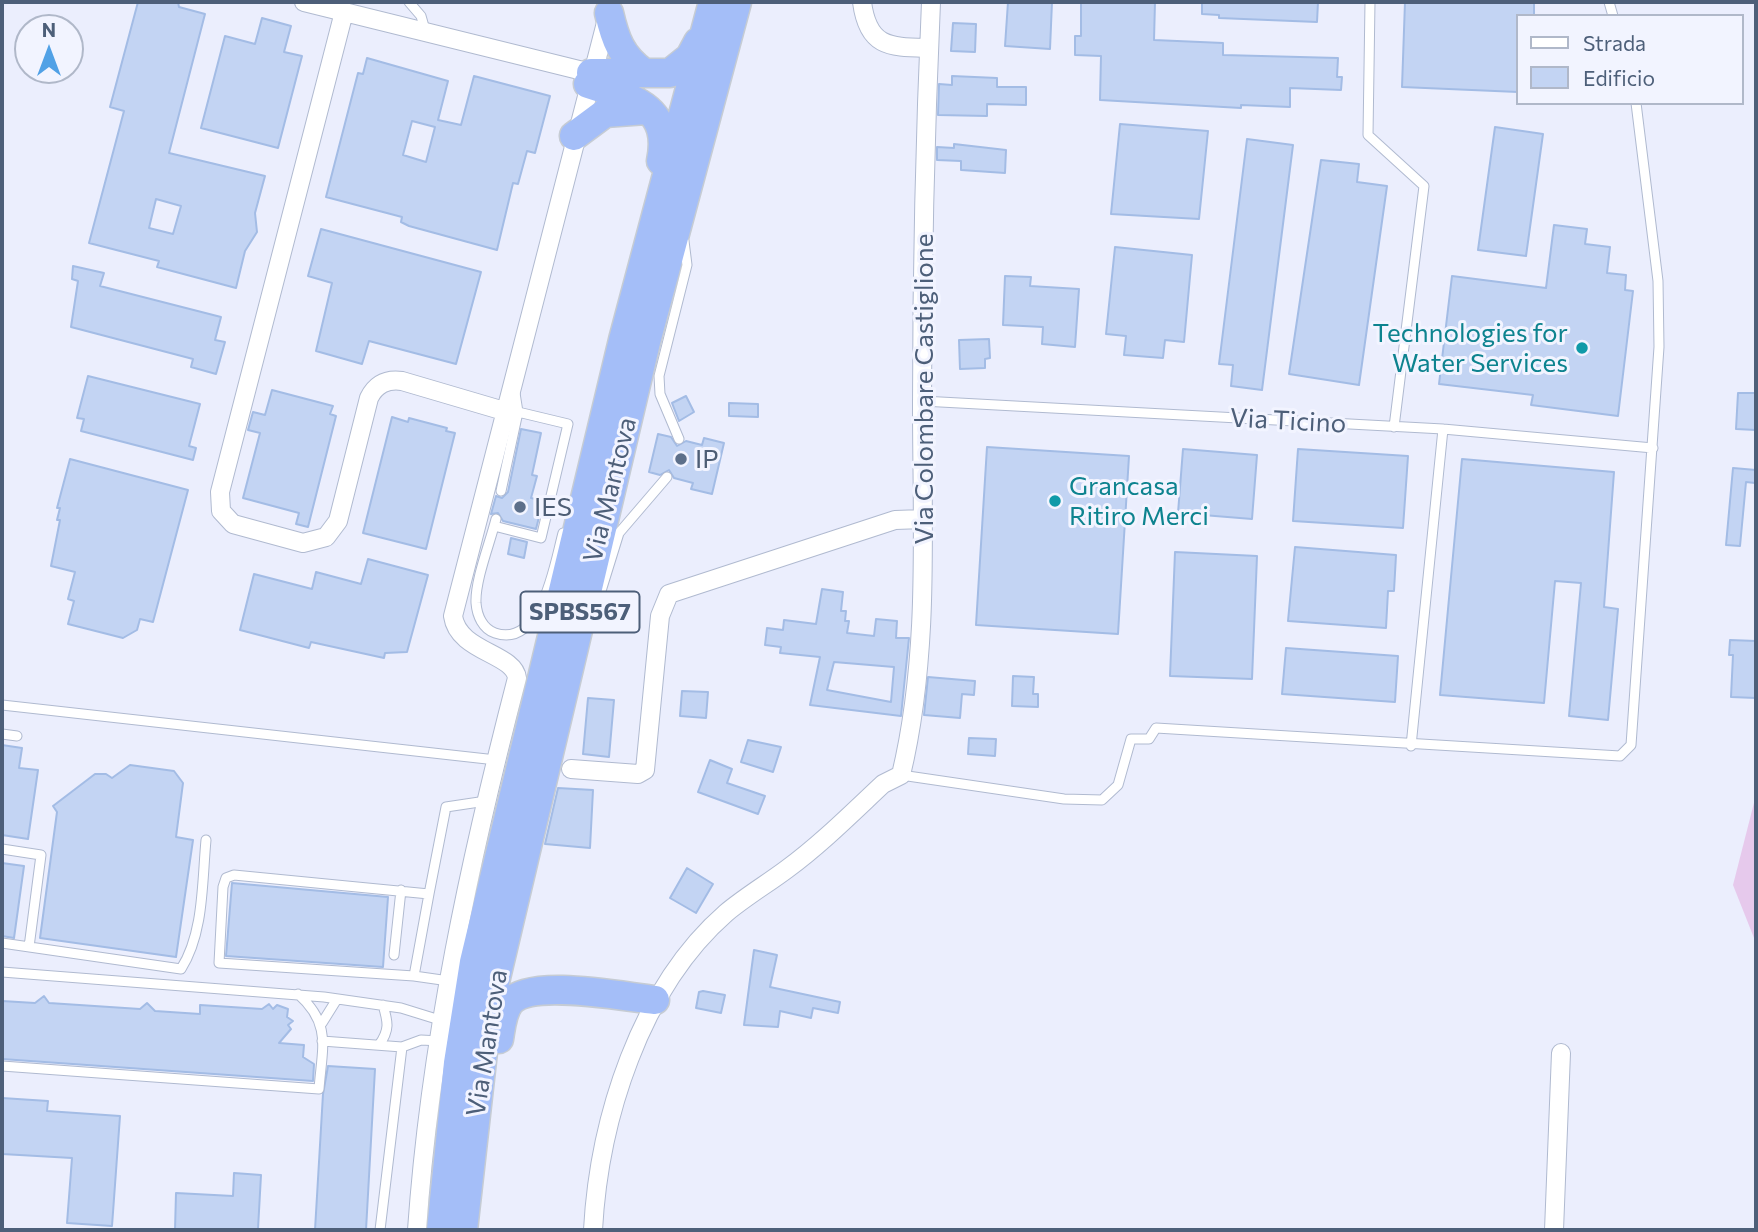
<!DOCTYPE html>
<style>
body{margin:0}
#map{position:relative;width:1758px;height:1232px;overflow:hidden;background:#ebeefd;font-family:Commissioner,sans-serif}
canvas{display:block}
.frame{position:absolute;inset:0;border:4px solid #4d5f79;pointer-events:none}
.legend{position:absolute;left:1516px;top:14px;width:228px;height:91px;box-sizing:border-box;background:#f2f4ff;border:2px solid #b0b8c9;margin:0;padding:9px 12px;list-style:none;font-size:21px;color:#4d5f79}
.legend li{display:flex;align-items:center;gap:14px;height:35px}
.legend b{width:35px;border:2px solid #b0b8c9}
.north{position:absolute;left:14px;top:14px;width:70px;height:70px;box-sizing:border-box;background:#f2f4ff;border:2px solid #b0b8c9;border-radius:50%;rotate:0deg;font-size:19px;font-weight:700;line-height:28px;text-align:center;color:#4d5f79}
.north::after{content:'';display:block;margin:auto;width:24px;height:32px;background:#51a1e6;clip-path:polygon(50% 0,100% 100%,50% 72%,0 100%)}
</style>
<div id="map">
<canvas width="1758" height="1232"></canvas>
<div class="frame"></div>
<ul class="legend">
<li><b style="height:9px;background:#fff"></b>Strada</li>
<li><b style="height:19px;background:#c3d4f3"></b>Edificio</li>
</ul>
<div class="north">N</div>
</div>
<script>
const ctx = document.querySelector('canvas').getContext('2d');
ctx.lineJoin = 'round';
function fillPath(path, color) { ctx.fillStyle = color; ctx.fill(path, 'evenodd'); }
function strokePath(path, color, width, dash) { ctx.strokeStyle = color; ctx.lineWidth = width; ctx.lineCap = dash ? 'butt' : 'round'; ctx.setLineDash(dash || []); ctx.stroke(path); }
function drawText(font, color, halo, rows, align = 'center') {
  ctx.font = font + ' Commissioner,sans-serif'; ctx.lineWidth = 6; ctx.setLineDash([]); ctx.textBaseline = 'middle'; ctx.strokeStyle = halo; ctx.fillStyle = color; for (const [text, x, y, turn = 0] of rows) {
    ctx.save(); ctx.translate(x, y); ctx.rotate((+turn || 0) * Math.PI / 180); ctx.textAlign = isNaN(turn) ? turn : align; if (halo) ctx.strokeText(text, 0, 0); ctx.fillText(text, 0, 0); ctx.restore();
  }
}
const green = new Path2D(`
 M1756 795V943L1733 885Z`);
const building = new Path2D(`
 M138 2H178L179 7 205 14 169 153 265 176 255 213 257 232 245 251 236 288 157 267 159 261 89 243 124 111 110 107ZM156 199 181 206 173 234 149 228Z
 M1008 2H1052L1050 49 1005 46Z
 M1081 2H1155L1154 40 1223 43V55L1338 58 1337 77H1342L1341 90 1290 88V107L1241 105V108L1100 100 1101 56 1075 55V36H1081Z
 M1202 2H1318L1317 22 1219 18V15L1202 14Z
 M1405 2H1534V16H1518V92L1402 87Z
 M262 18 291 26 284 52 302 56 278 148 201 128 225 36 255 44Z
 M953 23 976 24 975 52 951 51Z
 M367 58 448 81 438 120 461 125 474 76 550 96 535 153 527 151 518 184 513 183 497 250 409 226 401 222 402 217 326 197 358 73 363 74ZM412 121 435 127 426 162 403 155Z
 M952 76 997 78V87H1026V105L987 104V116L938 115 939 84 952 85Z
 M1120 124 1208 131 1199 219 1111 214Z
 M1495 127 1543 134 1526 256 1478 250Z
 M1247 139 1293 145 1262 390 1231 386 1233 365 1219 364Z
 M954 144 1006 150 1005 173 961 170V161L937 160V147L954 148Z
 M1321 160 1359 164 1357 182 1387 186 1359 385 1289 374Z
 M1554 225 1587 229 1585 244 1610 247 1607 273 1626 275 1625 290 1633 291 1618 416 1531 405 1533 395 1439 384 1452 276 1546 288Z
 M321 229 481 272 456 364 369 341 362 364 316 351 332 283 308 276Z
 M1115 247 1192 255 1184 342 1165 340 1163 358 1124 355 1126 336 1106 334Z
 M73 266 104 273 100 286 221 317 215 340 225 342 216 374 191 367 193 359 71 327 78 281 72 279Z
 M1005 276 1031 277 1030 286 1079 289 1075 347 1042 344 1043 327 1003 325Z
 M989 339 990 358 985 359V368L960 369 959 340Z
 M88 376 200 404 189 446 196 448 193 460 81 431 84 419 77 418Z
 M272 390 333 406 330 414 336 416 308 527 296 524 299 513 243 498 260 433 248 430 253 412 265 415Z
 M1738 393H1756V430L1736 429Z
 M686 396 694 412 679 421 672 403Z
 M729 403 758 404V417L729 416Z
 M392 417 408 422 409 418 447 428 446 431 455 433 426 549 363 533Z
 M521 429 541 433 532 475 537 476 531 498 543 501 536 529 503 521 498 513 491 514 496 496 502 498 508 492Z
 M658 434 671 437 677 446 686 441 702 445 704 438 724 443 712 494 691 489 693 483 674 478 669 470 660 475 649 472Z
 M987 447 1129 456 1118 634 976 625Z
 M1183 449 1257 455 1252 519 1178 513Z
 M1298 449 1408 456 1403 528 1293 521Z
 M70 459 188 490 153 622 140 619 137 630 123 638 68 624 74 601 68 599 75 572 51 566 60 520H57L60 508H57Z
 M1462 459 1614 472 1604 607 1618 609 1608 720 1569 716 1581 583 1555 581 1544 703 1440 695Z
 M1733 468 1756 470 1755 483 1746 482 1740 546 1726 545Z
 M511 538 527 542 524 558 508 554Z
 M1295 547 1396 555 1394 591H1388L1386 628 1288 621Z
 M1175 552 1257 556 1252 679 1170 676Z
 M368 559 428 575 407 652 385 653 384 658 311 642 309 648 240 630 254 574 312 589 316 572 361 584Z
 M822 589 843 592 841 611H846L845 621H849L847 633 874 636 876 619 897 621 896 638H909L901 716 810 705 820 657 780 653 781 647 765 645 767 628 783 630 784 620 816 624ZM834 662 894 667 891 702 827 690Z
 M1730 640 1756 641V698L1731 697 1733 655H1729Z
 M1286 648 1398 656 1395 702 1282 694Z
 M1013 676 1034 677 1033 694H1038V707L1012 706Z
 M928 677 975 681 974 695 962 694 960 718 924 715Z
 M682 691 708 692 706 718 680 716Z
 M588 698 614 700 609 757 583 754Z
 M969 738 996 739 995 756 968 754Z
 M748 740 781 747 773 772 741 762Z
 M2 745 22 748 19 768 38 770 28 839 2 835Z
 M710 760 732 769 727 783 765 796 758 814 698 792Z
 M130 765 174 771 183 783 176 837 193 840 176 957 40 938 57 812 53 806 95 774H106L112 778Z
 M558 788 593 790 590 848 545 844Z
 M2 863 24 866 14 938 2 936Z
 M687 868 713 884 696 913 670 898Z
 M232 883 388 897 383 967 226 956Z
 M754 950 777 955 770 987 840 1002 838 1013 813 1008 811 1018 780 1011 778 1027 744 1025Z
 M703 991 725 995 721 1013 696 1008 699 992Z
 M44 996 49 1003 140 1009 147 1003 155 1011 200 1014V1005L262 1009 269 1004 273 1009 277 1005 288 1009 287 1017 293 1021 288 1025 291 1029 279 1043 304 1045 303 1057 314 1064 313 1081 2 1059V1001L35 1003Z
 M328 1066 375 1069 366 1230H315L323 1094Z
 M2 1098 48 1101 47 1111 120 1116 112 1226 67 1223 72 1158 2 1154Z
 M234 1173 261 1175 258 1229 175 1230 176 1193 233 1196Z`);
const service = new Path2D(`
 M409 2 421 16 425 30
 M1370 2 1368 135 1424 186 1394 427
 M1609 2 1613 16
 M922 401 1443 429 1653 448
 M679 439 660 394 659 376 687 265 684 241
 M501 491 518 412 515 393
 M496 519C490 543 475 580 476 603 477 616 483 629 495 633 542 649 555 562 563 533
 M494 526 541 538 568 424 518 412
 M601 591 619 533 667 477
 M2 705 496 760
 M2 734 17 736
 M1411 746 1443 429
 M901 775 1064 799 1102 800 1118 785 1131 739H1149L1156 728 1620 756 1631 745 1659 347 1658 281 1636 103
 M2 849 41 855 29 947
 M429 894 446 807 486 801
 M2 943 181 969C204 933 202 882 206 840
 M394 955 401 890
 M2 972 324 997 401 1008 443 1021
 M414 976 219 963 223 887 226 878 234 875 429 894 414 976 449 981
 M322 1023 337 999
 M322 1041 402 1047 421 1040 440 1041
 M379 1045C390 1030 388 1022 383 1005
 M2 1066 319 1089C322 1048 332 1024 298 994
 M380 1230 402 1047`);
const minor = new Path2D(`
 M304 2 591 73
 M862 2C868 48 890 47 929 48
 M344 12 220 492 221 511 233 524 303 543 326 537 338 521 369 398C376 384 387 379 402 381L504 411
 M571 769 638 774 645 770 660 616 669 594 895 520 923 519
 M417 1230C430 1043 470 859 517 678 514 653 458 652 453 616L608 15
 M593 1230C599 1120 640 988 726 913 745 897 767 884 787 869 821 844 852 813 883 784L901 775C930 654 922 528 922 405 922 271 925 136 931 2
 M1554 1230 1561 1053`);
const trunk = new Path2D(`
 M609 13C615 39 621 56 643 72
 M591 73H670L690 57 698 42
 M588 84C632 98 672 106 661 161
 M574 136 605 113 646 110
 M499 1039C501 1027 502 1012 510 1002 532 978 624 997 655 1000
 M441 1230 458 1063 474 962 623 340 713 2
 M463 1230 487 1016 646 342 737 2`);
const markers = [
 [1582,348,7,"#0f9aa8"],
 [681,459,7,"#5c6f8a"],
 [1055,501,7,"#0f9aa8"],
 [520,507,7,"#5c6f8a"]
];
const shields = [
 [580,612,119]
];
const shieldNames = [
 ["SPBS567",580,612]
];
const cultureNames = [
 ["Technologies for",1568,333],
 ["Water Services",1568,363],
 ["Grancasa",1069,486,"left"],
 ["Ritiro Merci",1069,516,"left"]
];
const streetNames = [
 ["Via Colombare Castiglione",924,389,-90],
 ["Via Ticino",1288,421,3],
 ["Via Mantova",610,490,-76],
 ["Via Mantova",487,1043,-81]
];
const serviceNames = [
 ["IP",695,459],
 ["IES",534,507]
];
fillPath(green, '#e6c9ec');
fillPath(building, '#c3d4f3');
strokePath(building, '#a3bce5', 2);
strokePath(service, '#b0bad0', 11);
strokePath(minor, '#b0bad0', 20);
strokePath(trunk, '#c6ccd4', 31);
strokePath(service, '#fff', 9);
strokePath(minor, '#fff', 18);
strokePath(trunk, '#a4bef8', 28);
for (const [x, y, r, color] of markers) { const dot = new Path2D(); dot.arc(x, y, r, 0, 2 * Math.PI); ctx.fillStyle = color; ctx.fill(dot); strokePath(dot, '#f2f4ff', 2.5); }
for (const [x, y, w] of shields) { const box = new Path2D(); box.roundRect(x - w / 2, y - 20.5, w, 41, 5); ctx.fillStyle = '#f2f4ff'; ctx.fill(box); strokePath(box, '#4d5f79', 2); }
drawText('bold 24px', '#4d5f79', null, shieldNames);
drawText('26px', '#0d838f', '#f2f4ff', cultureNames, 'right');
drawText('26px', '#4d5f79', '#f2f4ff', streetNames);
drawText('26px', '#4e5e75', '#f2f4ff', serviceNames, 'left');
</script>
